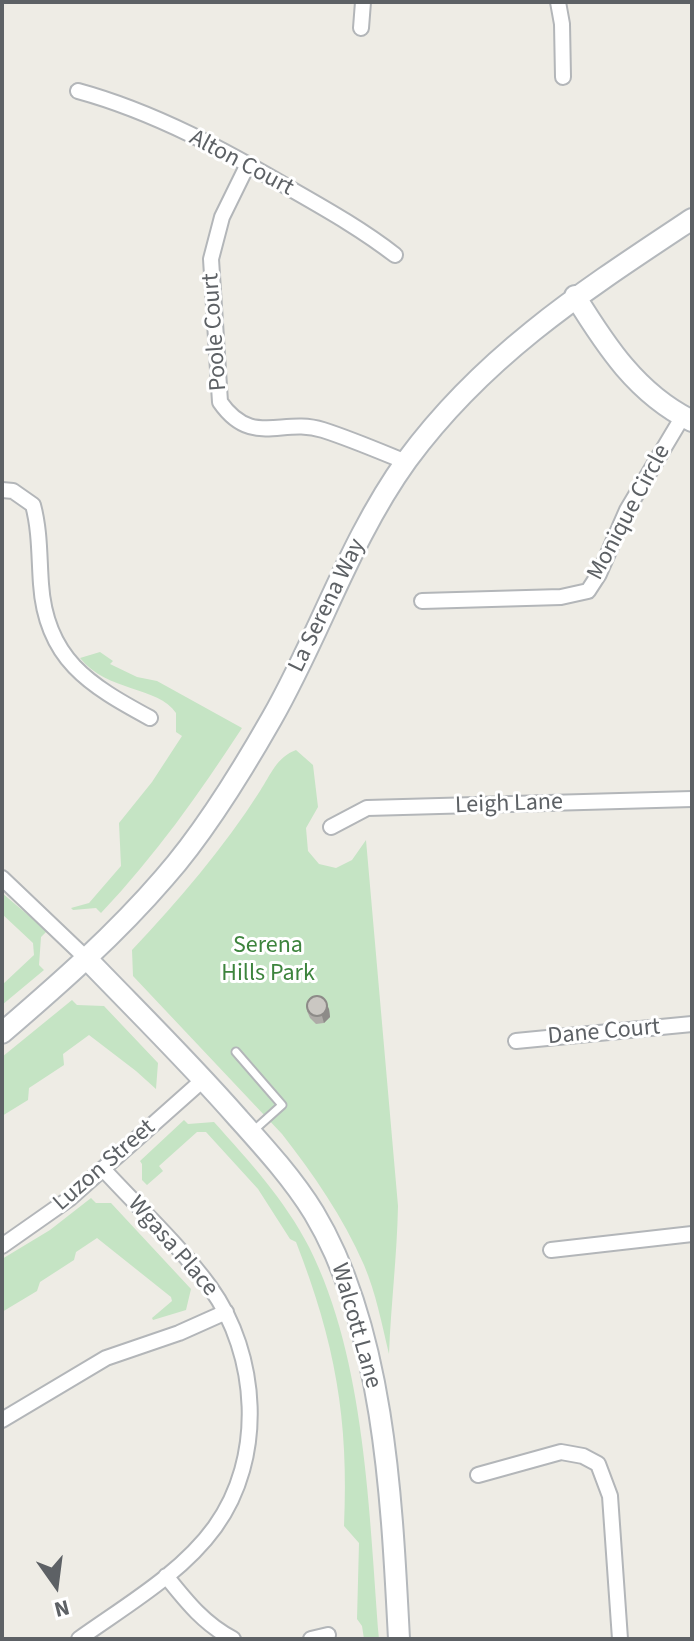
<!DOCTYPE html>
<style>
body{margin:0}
#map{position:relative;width:694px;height:1641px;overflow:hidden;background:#eeece5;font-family:"Source Sans 3",sans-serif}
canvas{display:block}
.frame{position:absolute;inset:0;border:4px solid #5d6165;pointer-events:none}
.north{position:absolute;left:16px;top:1545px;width:80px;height:80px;-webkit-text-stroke:6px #fff;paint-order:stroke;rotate:166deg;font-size:22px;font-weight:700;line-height:32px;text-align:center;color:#5d6165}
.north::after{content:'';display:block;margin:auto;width:28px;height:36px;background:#5d6165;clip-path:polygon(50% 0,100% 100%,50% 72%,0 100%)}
</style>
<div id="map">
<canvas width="694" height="1641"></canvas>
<div class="frame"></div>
<div class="north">N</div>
</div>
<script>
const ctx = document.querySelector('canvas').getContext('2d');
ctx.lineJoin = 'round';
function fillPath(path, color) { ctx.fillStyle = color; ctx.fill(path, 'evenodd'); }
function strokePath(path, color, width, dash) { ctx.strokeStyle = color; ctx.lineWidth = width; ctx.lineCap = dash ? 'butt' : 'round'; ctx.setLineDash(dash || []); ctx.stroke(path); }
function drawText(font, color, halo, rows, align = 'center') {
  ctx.font = font + ' "Source Sans 3",sans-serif'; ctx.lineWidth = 6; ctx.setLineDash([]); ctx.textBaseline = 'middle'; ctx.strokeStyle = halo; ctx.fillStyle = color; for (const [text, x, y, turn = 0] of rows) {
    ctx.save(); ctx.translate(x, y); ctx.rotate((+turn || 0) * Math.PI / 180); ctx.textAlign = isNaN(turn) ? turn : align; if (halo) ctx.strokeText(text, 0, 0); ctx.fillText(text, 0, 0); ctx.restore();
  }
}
const green = new Path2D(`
 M100 652 113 661 110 664 137 677 157 681 242 728C199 794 155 856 101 913L96 908 73 910 71 908 89 903 121 866 119 823 152 782 182 736 176 732V713C158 686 107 692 80 658Z
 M296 750 313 765 318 807 306 828 308 851 319 864 336 868 352 860 366 840 398 1206C397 1256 391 1304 389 1354 382 1325 376 1293 364 1265 343 1217 314 1175 282 1134L133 976 132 950C179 900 223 849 260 791 271 774 277 757 296 750Z
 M2 893 47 931 41 937 39 965 44 970 2 1005V985L34 955 33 943 2 914Z
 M72 1000 77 1005 104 1006 158 1063 156 1089 136 1071 89 1035 63 1054 64 1065 29 1088 28 1100 2 1116V1057Z
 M184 1120 188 1124 214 1122C249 1161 285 1200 309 1247 366 1360 369 1514 379 1639H364L362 1626 357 1619 359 1543 344 1526C349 1419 335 1342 296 1242L290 1239 258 1189 206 1132H197L159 1166 163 1171 147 1185 142 1180V1164L140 1161Z
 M91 1198 96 1203H111L191 1289 186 1310 153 1320 152 1318 172 1301 171 1297 97 1238 76 1252 74 1260 40 1282 37 1291 2 1312V1259L50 1230Z`);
const lane = new Path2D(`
 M236 1052 282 1105 253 1131`);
const street = new Path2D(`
 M558 2 562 24 563 77
 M361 28 363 2
 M78 91C155 112 228 152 296 192 331 212 364 231 395 255
 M248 164 222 217 211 259 220 402C252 448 282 417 323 430 351 439 379 451 406 462
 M2 490 13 491 33 505C40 531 39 557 41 584 46 659 89 685 150 718
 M422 601 561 597 588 591 599 574 627 510 683 416
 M331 827 367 808 692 799
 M2 878 87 959
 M516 1041 692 1024
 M2 1246 69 1199 204 1079
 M551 1250 692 1234
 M2 1420 106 1358 179 1333 226 1312
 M478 1475 561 1452 583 1456 598 1464 610 1496 620 1639
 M166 1576C186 1601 204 1624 233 1639
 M79 1639C125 1606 181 1574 215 1527 265 1458 259 1355 210 1287 179 1245 139 1208 104 1170
 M311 1639 328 1635`);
const secondary = new Path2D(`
 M575 296C606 346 637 394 692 421
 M87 959C138 1012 190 1063 238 1118 265 1148 293 1179 314 1213 385 1331 392 1505 399 1639
 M2 1033C59 984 115 935 164 878 203 834 243 769 272 718 320 634 350 539 407 460 485 354 585 290 692 219`);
const wall = new Path2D(`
 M329 1009 330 1017 324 1023 316 1024 310 1018 307 1011Z`);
const shadedWall = new Path2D(`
 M326 1002 329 1009 330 1017 324 1023 322 1016Z`);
const building = new Path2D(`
 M307 1006a10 10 0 1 1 20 0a10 10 0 1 1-20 0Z`);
const streetNames = [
 ["Alton Court",241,164,28],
 ["Poole Court",216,332,-94],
 ["Monique Circle",630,513,-62],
 ["La Serena Way",328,606,-64],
 ["Leigh Lane",509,805,-2],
 ["Dane Court",604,1033,-5],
 ["Luzon Street",105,1166,-41],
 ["Wgasa Place",172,1247,49],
 ["Walcott Lane",355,1326,74]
];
const parkNames = [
 ["Serena",268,947],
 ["Hills Park",268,975]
];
fillPath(green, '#c5e4c4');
strokePath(lane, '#b3b6b9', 11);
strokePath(street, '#b3b6b9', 18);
strokePath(secondary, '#b4b8bc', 24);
strokePath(lane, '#fff', 7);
strokePath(street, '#fff', 14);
strokePath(secondary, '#fff', 20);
fillPath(wall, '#aeaba7');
fillPath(shadedWall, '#8d8b88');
fillPath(building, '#cac7c2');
strokePath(building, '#8d8b88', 2);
drawText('24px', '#5d6165', '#fff', streetNames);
drawText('24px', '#3d843d', '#fff', parkNames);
</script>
